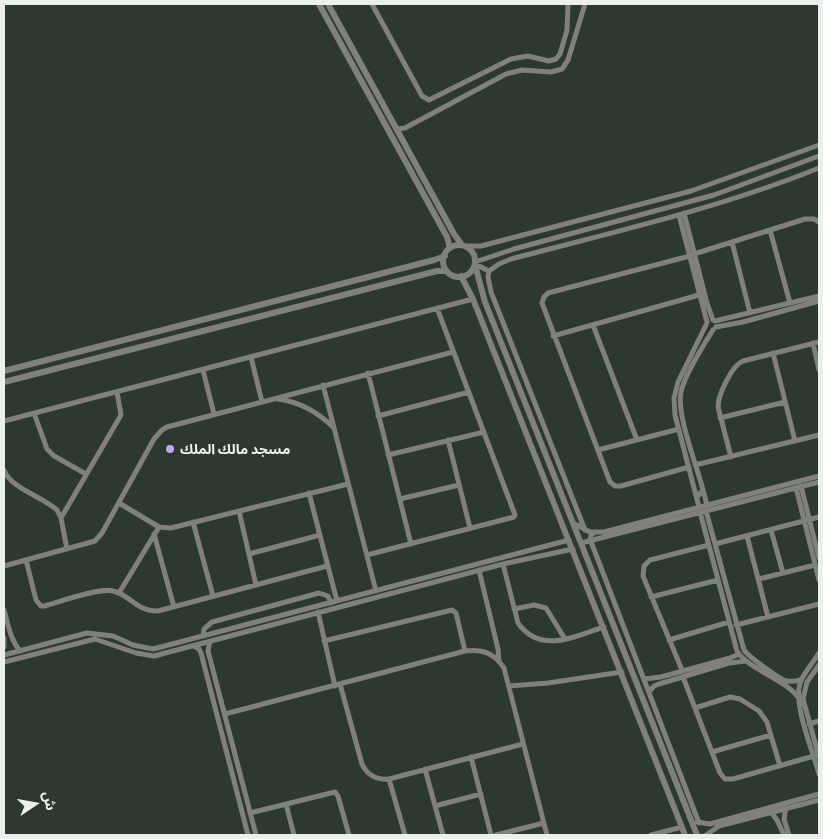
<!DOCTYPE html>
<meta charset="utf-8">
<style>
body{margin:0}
#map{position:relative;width:823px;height:839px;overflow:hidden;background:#2d3830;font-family:Commissioner,"Noto Sans Arabic",sans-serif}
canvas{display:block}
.frame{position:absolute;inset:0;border:5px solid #eaf0eb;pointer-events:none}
.north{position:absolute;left:10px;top:779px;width:50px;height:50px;-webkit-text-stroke:4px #2d3830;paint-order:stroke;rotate:78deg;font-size:14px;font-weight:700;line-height:20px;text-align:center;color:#eaf0eb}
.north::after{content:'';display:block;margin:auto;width:18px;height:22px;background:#eaf0eb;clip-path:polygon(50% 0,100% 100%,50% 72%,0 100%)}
</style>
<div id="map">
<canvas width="823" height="839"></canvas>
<div class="frame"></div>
<div class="north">ش</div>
</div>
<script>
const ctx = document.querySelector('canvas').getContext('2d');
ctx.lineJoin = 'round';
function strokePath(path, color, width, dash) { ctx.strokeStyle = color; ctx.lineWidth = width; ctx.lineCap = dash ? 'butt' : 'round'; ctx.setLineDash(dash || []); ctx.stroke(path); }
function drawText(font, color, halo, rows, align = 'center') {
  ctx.font = font + ' Commissioner,"Noto Sans Arabic",sans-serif'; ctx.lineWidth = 5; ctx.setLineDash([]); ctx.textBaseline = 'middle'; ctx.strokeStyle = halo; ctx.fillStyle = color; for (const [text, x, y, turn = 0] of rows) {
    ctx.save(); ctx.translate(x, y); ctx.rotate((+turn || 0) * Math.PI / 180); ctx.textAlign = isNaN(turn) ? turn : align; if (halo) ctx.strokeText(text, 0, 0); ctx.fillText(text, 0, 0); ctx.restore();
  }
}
const minor = new Path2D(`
 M372 4 422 96 429 100 511 59 528 56 549 61 556 59 560 54 567 30 568 4
 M397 129 405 128 506 74 522 70 551 72 562 69 568 60 585 4
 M684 213 707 303 713 320
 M679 215 707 322
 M770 230 790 303
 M732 242 750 313
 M467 246H481L691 191 819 145
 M694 254 805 219H814L819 222
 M475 262 514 249 714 195 819 156
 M475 264 489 271
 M715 321 819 296
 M593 325 637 440
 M716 327 743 322 819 301
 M553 336 699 295
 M813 343 819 370
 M773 353 795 441
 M251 357 262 402
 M203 370 214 414
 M368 373 411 544
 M323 385 376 591
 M278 399C300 402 318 412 334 428
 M34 413 47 449 54 456 86 474
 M378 416 469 392
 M720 418 785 402
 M4 421 473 299
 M448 440 470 528
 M598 450 679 429
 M388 455 484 432
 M731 457 718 407C718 395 732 365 743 361L819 342
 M695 465 819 435
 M689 467 621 486H615L610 482 542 303 544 297 548 293 690 256
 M4 470C10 488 43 497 57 510L61 518 67 549
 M801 486 819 558
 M796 488 819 580
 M703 490 707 505
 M309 493 337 601
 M697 497 703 490C697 466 676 414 681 392 684 377 704 344 713 330
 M400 499 459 485
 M119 503 159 527 171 528 348 484
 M699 507 675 415 674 398 678 382 706 325
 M239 511 256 585
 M706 511 744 650C749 657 778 678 786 681 792 682 797 681 802 679
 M700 512 737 651C748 669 783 678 798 697
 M61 518 121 415 117 392
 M193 522 213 596
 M573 523 590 532H604L819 476
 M585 530 491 292 488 277 489 271 499 264 511 259C614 232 720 208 819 168
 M771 530 783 573
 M594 533 591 535 590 539 699 823
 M154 534 174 607
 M747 536 768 617
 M581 543 819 482
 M715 544 819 517
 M249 554 320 535
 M367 555 514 517 515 515 437 308
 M26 560 36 600 41 606H44C59 602 100 587 113 591 131 595 135 611 158 611L327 566
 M503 564 518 623C541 655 574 636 604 627
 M4 566 95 541 102 533 154 439 162 430 167 427 453 352
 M479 570 498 649 499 661
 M759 579 815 565
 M119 593 159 527
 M651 597 718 580
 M514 609 534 605 546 608 565 639
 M4 610C8 624 10 639 20 651
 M318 612 335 686
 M736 625 819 604
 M203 636 204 629 212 622 319 593 328 596 331 603
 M4 638V647
 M669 640 729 622
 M210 641 208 651 256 835
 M324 641 452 610 456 613 465 651
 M194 646 199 649 201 653 248 835
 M819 653C813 663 804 672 800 683 793 705 813 751 819 774
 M4 655 87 633 113 636 133 645 153 649 569 540
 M4 662 95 639 136 653 154 656 503 564 573 549
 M819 665 807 682 803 699 819 757
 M682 670 643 576 644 566 650 560 709 545
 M683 677 720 773 725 779H733L814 756
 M644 679 661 677 730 658 739 654
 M340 684 362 764C367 775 377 780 389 779L523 744
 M509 686 548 683 622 672
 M649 692 654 686 659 684 729 663 746 661
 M695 708 730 697 740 699 759 711 767 722 780 766
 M225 714 465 651C483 649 494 653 504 668L547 835
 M809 724 819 721
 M712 752 771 735
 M471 757 491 835
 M425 769 443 835
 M389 779 405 835
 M286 804 294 835
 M435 806 481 794
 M786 808 784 819 789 835
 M771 812 777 820 784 835
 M250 813 335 792 338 796 349 835
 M697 822 710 824 819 794
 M496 835 544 823
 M651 835 682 827
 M706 835 719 826 819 800`);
const tertiary = new Path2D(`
 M319 4 447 237 450 248
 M328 4 454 234 462 245
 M443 261a16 16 0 1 1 32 0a16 16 0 1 1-32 0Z
 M475 265 485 302 697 835
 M461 276 473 299 685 835
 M4 371 434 260 445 256
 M4 382 437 271H446`);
const markers = [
 [170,449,5,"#bfa9f4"]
];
const poiNames = [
 ["مسجد مالك الملك",180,449]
];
strokePath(minor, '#7f817b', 5);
strokePath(tertiary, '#7f817b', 6);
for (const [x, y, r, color] of markers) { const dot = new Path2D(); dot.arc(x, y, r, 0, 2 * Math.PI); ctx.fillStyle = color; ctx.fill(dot); strokePath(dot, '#2d3830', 2); }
drawText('bold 14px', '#eaf0eb', '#2d3830', poiNames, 'left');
</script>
